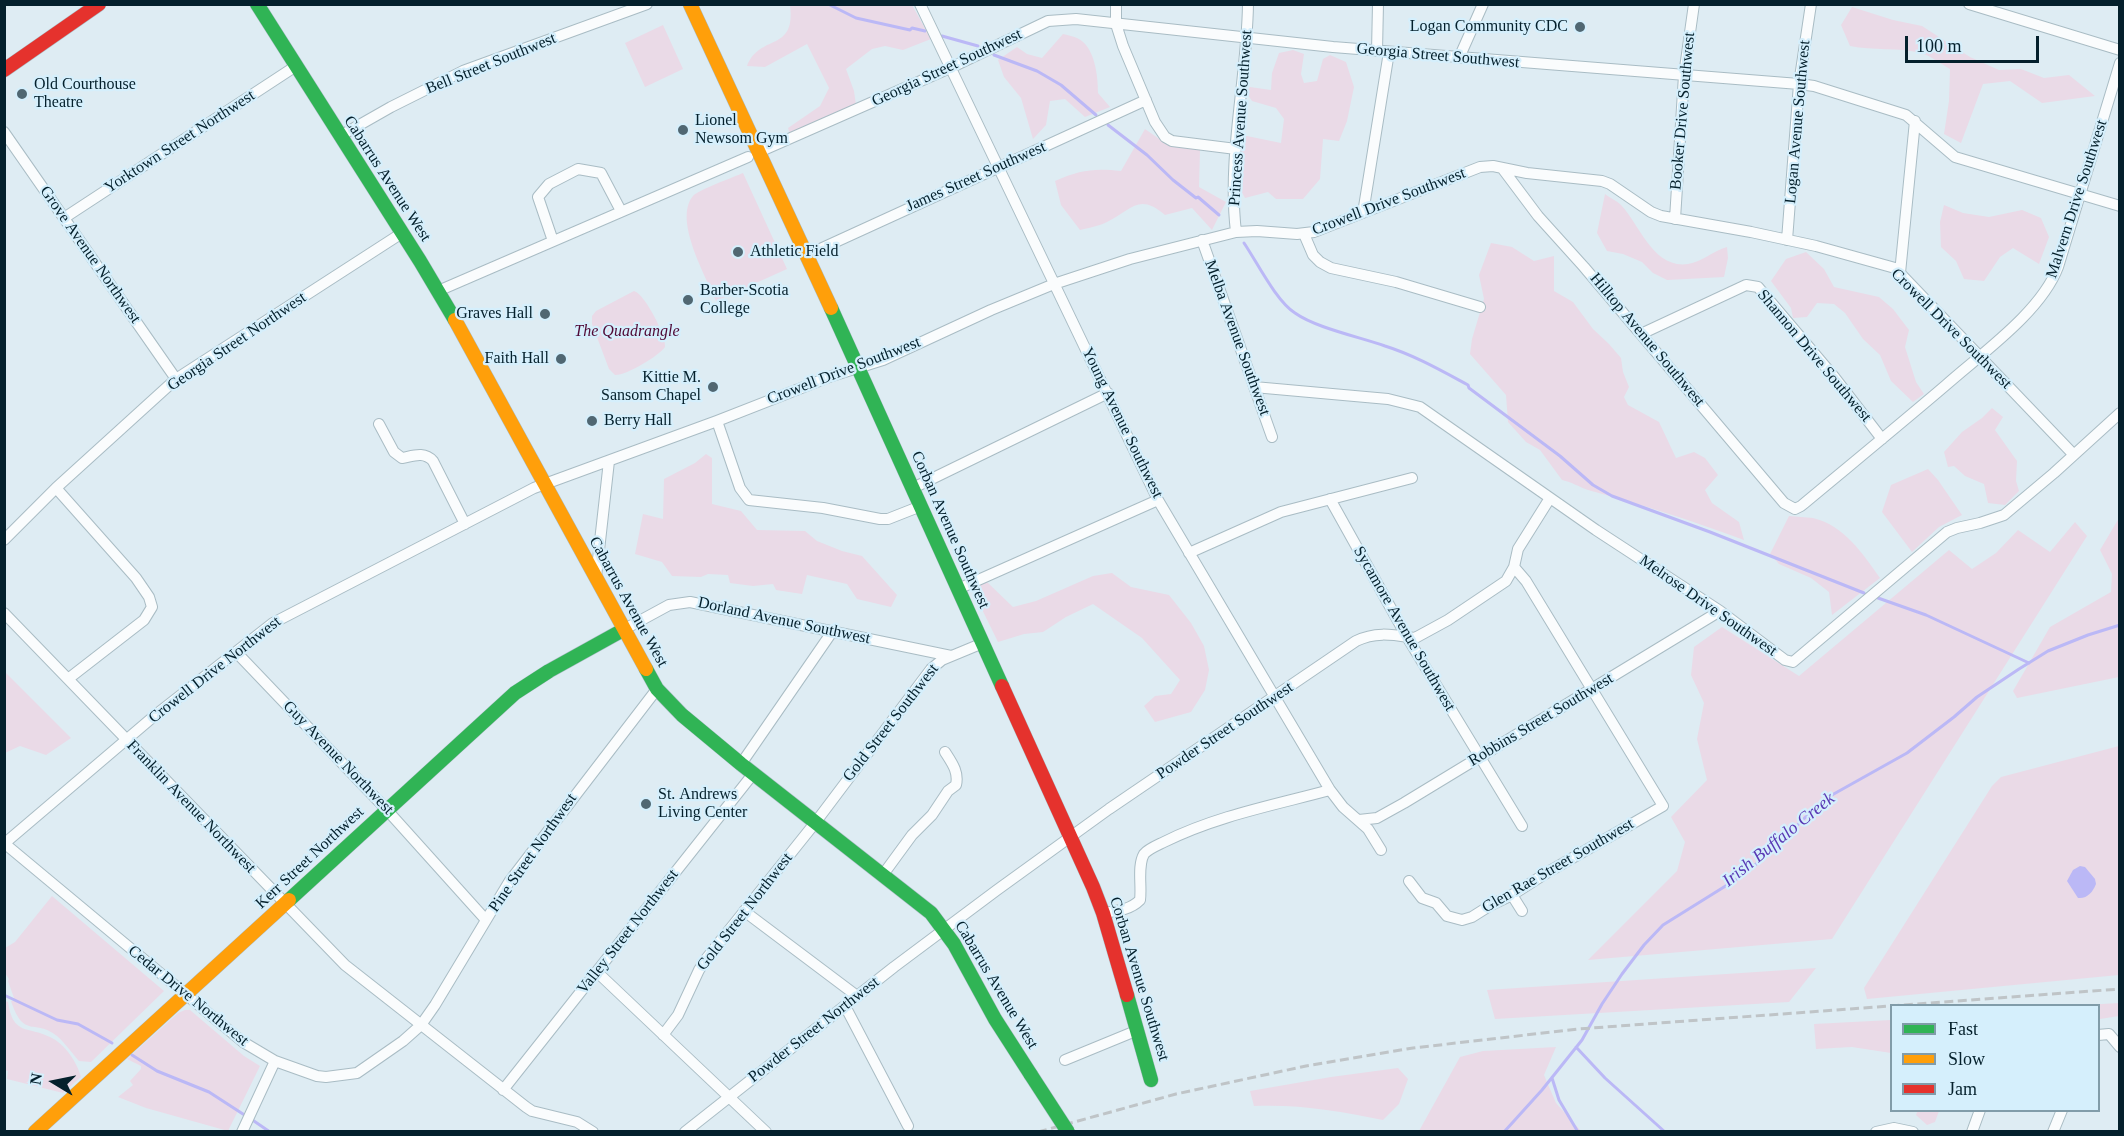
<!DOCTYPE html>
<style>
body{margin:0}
#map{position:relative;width:2124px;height:1136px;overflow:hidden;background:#deecf3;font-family:Georgia,serif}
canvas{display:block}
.frame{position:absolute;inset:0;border:6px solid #04202c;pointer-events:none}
.legend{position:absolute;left:1890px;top:1004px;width:210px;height:108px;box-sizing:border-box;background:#d5effc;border:2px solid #819ca9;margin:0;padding:8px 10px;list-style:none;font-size:18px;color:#04202c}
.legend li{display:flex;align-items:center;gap:12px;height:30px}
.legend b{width:30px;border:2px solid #819ca9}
.north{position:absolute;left:24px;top:1052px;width:60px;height:60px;-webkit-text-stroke:4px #d5effc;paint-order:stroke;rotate:280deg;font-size:16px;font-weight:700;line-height:24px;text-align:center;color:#04202c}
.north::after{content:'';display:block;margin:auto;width:21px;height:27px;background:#04202c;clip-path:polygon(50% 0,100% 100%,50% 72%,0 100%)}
.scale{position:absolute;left:1905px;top:36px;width:134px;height:27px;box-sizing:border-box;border:3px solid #04202c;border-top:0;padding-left:8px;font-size:18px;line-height:21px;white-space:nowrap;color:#04202c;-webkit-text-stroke:4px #d5effc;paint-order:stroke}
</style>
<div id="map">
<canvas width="2124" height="1136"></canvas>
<div class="frame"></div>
<ul class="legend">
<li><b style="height:8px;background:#30b455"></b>Fast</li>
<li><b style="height:8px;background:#ff9f0a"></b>Slow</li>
<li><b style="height:8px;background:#e5322d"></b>Jam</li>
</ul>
<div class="north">N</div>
<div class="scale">100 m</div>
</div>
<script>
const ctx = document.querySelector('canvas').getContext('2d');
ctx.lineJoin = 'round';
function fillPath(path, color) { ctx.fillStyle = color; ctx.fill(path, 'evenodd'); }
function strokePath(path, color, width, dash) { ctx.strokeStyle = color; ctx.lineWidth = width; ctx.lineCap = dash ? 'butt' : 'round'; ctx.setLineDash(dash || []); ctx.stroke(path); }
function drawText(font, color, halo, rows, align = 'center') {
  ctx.font = font + ' Georgia,serif'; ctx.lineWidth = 4.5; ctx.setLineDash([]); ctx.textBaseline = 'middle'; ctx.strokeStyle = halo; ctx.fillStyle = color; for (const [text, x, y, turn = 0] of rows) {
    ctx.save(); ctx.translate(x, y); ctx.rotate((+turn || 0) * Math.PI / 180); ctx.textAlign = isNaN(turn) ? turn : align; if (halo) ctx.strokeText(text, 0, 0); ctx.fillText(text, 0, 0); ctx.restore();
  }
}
const green = new Path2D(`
 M875 4 912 5 931 39 903 50 885 46 872 49 846 69 854 91 856 105 790 134 788 128 820 106 829 88 807 44 765 67 747 66C760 33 796 53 790 5Z
 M1852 7 1893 20 1922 26 1970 57 1999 70 2021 69 2044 78 2069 75 2095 96 2042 103 2010 81 1983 84 1961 143 1944 134 1949 101 1950 69C1941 64 1931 56 1921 53 1898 47 1873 51 1850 46L1841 25Z
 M663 25 683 69 645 87 625 43Z
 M1063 34C1067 35 1073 36 1077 38 1095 46 1098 76 1098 93L1110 107 1085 117 1065 99 1050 101 1046 125 1033 139 1021 98 1004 77 998 60 1017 47 1027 54 1042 58Z
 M1293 50 1304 54 1301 74 1304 83 1317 81 1323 59 1330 55 1346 62 1354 87 1347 121 1339 141 1323 139 1320 179 1303 199H1276L1268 192 1245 198 1238 185 1242 135 1281 143 1284 119 1276 108 1252 101 1246 92 1250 87 1271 90 1272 73 1279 53Z
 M1145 129 1165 143 1200 150 1199 187 1226 202 1212 230 1192 208 1165 215C1139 192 1131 210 1107 222 1099 226 1088 228 1080 230L1061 205 1055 181C1080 170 1094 168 1121 171Z
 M743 173 787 269 716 301C706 276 673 220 693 196 698 190 734 177 743 173Z
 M1605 194C1610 198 1616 200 1621 205 1640 225 1653 269 1688 264 1702 262 1713 251 1727 247L1728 258 1724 277 1667 280 1653 273 1642 262 1623 254 1607 251 1597 233Z
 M1944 205 1963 213 1989 217 2022 210 2041 218 2049 237 2039 264 2013 248 2000 257 1984 281 1964 279 1956 261 1941 247 1940 222Z
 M1491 243 1512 247 1534 261 1554 256V291L1573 302 1593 329 1609 344 1621 358 1623 372 1629 387 1624 397 1628 405 1659 422 1676 458 1694 452 1705 458 1718 475 1705 490 1712 503 1739 522 1744 540C1693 521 1641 504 1588 490 1579 487 1572 482 1562 480L1540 450 1526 442 1508 422 1506 395 1470 354 1472 339 1484 299 1479 275Z
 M1806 252 1824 269 1834 287 1879 297 1893 309 1909 330 1905 347 1916 382 1924 394 1913 402 1891 381 1880 355 1863 339 1845 313 1834 304 1817 303 1807 317 1793 318 1791 308 1771 281 1786 259Z
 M634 291C645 294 666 336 665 347 659 356 625 376 615 375L609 369 592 324V316L596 311Z
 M1992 408 2003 417 1995 430 2017 461 2016 481 2019 491 2005 505 1988 503 1984 484 1965 476 1954 466 1948 467 1944 452 1962 432 1982 418Z
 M706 454 712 458V504L741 511 757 530 805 531 817 541 842 551 862 556 897 595 891 607 857 599 847 584 807 575 802 594 776 590 773 584 753 586 730 583 728 575 708 574 701 577 672 576 662 562 635 554 643 514 663 519 664 479 695 463Z
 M1928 469 1938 480 1962 515 1939 527 1912 552 1882 512 1891 485Z
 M1789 516C1797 517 1805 517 1813 518 1845 526 1862 553 1880 578L1832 615 1829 592 1811 578 1779 564 1770 554Z
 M2119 518V677L2017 698 2013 691 2050 627 2111 592 2112 574 2100 550Z
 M2075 522 2087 536 1832 939 1588 960 1677 871 1685 842 1671 817 1707 780 1697 739 1704 703 1691 675 1694 647 1722 627 1799 676 1949 550 1972 569 1996 553 2018 530 2050 552Z
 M1112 573 1131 587 1169 595 1191 623 1204 646 1209 670 1205 690 1191 712 1155 722 1144 706 1155 696 1171 694 1180 680 1142 638 1093 604 1066 617 1043 632 1024 634 998 642 972 589 987 582 1013 607 1036 601 1093 576Z
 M5 672 71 738 46 755 20 746 5 753Z
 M2119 746V975L1867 999 1864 988 1992 786 2001 777Z
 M52 896 164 991 91 1062 79 1061C72 1053 65 1043 57 1036 35 1018 24 1040 11 1001H15L8 981 9 979 5 973V948L15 942Z
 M1816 968 1789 1002 1495 1019 1487 990Z
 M5 1001 8 1002C13 1036 28 1026 50 1037 65 1044 77 1062 81 1077L63 1093 7 1079 8 1071 4 1070Z
 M2119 1003V1016L2100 1019 2098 1006 2084 1005Z
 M185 1010H190L244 1056 260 1066 228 1131 146 1108 118 1097 133 1085 130 1081 141 1069V1066L127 1059 178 1013Z
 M1891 1020V1053L1852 1047 1816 1049 1814 1024Z
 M1556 1047 1544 1075 1556 1103 1581 1131H1419L1460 1057 1483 1051Z
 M1398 1068 1408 1079 1399 1104 1383 1120C1340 1111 1298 1104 1254 1106L1250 1091 1331 1077Z
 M1918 1110H1939V1111L1935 1122 1927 1125 1916 1115Z`);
const water = new Path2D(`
 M2080 866 2085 867 2095 879 2096 884C2093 892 2087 899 2078 898L2067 881 2073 870Z`);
const stream = new Path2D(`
 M828 4 856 18 910 30 912 28 925 31
 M942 36 978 46
 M994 55 1037 71 1061 85 1096 115
 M1108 125 1147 155 1173 180 1196 198 1198 197 1219 215
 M1244 243C1257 262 1276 301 1295 313 1316 328 1360 337 1385 346 1414 355 1442 371 1468 385L1469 388 1560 456 1593 485 1612 496 1710 532 1864 593
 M1878 598 1926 615 2029 663
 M4 995 57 1020 78 1024 112 1043
 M1576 1047 1605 1078 1665 1132
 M132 1055 157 1071 209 1092 246 1116
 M1552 1078 1559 1100 1578 1132
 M251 1119 270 1132
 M1504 1132 1542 1090 1582 1040 1602 1004 1622 974 1644 945 1663 925 1740 877 1765 857 1823 800 1907 753 1954 717 1977 697 2019 669 2048 651 2088 635 2120 625`);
const street = new Path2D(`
 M920 4 1158 500 1330 790 1343 807 1368 829 1381 850
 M1116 4V24L1123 46 1155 122 1165 137 1172 141 1236 149
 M1969 4 2120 50
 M1377 51 1378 4
 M1459 58 1483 4
 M4 132 176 379
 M340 136 391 107 463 71 647 4
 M759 152 950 68 1048 21 1076 19 1333 47 1799 84 1814 86 1906 115 1955 157 2120 206
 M1502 168 1538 216 1584 267 1784 503 1795 509 1801 506C1849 466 1898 426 1946 385 1982 353 2041 312 2058 267L2120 63
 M1363 213 1389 52
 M64 218 296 66
 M1675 219 1684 75 1694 4
 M1236 232C1227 156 1247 80 1248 4
 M1304 234 1313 255 1320 262 1331 268 1396 282 1480 307
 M1202 240 1272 437
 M1787 240 1799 84 1811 4
 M553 241 538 197 549 184 578 169 601 173 621 211
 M807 255 1146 100
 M1900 273 1915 121
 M438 291 748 157
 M1641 334 1746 285 1758 287 1835 378 1882 439
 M1254 387 1388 399 1420 407 1596 530 1720 611 1785 660 1793 662 1947 532 1957 528 1980 523 2004 515 2054 473 2120 413
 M717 421 740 488 749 500 823 508 880 519H888L921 506
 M379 424 394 452 402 458C413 456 424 451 433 461L465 524
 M56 488 136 578 149 597 152 607 144 620 68 679
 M913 488 1108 393
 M1330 499 1407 637 1522 826
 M4 540 56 488 176 379 402 233
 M1189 553 1281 512 1412 478
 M596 577 609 461
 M958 589 1158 500
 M4 613 345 965 526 1107 532 1111 577 1122 593 1132
 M623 630 669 605 690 602 951 656
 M236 652 387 810 486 920
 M741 764 832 632
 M1359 820 1377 818 1404 803 1720 611
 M4 843 243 1042 275 1061 317 1076 326 1077 357 1073 403 1041 421 1025 435 1005 509 882 657 689
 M5 843 153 717 273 623 534 488 717 421 832 376 883 360 991 310 1054 284 1130 259 1236 232 1257 231 1297 234 1314 232 1480 167 1493 166 1527 173 1602 181 1610 184 1651 212 1661 216 1751 232 1816 246 1895 268 2074 455
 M882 876 912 835 932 815 948 791 956 785C959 772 952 763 945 752
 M1409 881 1422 898 1436 903 1447 916 1462 920 1472 917 1491 905 1512 895 1548 872 1663 806 1526 581 1514 567
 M1512 895 1522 911
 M744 911 857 996
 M1103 913C1117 911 1130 910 1140 900 1142 886 1137 866 1144 854 1148 849 1158 845 1164 842 1216 816 1274 805 1330 790
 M597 972 766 1132
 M845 1006 908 1126
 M663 1035 678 1015 699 970 706 959 815 823 931 669 942 660 983 643
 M2098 1035 2109 1034 2120 1047
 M1065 1060 1138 1030
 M503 1090 753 774
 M242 1132 275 1061
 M685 1132 894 967 997 890 1109 809 1356 641C1376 631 1394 635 1415 638L1448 620 1506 581 1514 567 1518 549 1550 498
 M1876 1132 1894 1128 1913 1132
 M1972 1132 1980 1110
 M2053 1132 2062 1110`);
const fast = new Path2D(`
 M257 4 420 261 455 320
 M831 308 1002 686
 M646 669 657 689 682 715 741 764 931 913 954 944 995 1019 1031 1075
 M289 900 515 693 549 671 623 630
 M1127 995 1151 1080`);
const slow = new Path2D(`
 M690 4 831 308
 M455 320 646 669
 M35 1132 289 900`);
const jam = new Path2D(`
 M4 70 99 4
 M1002 686 1093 887 1103 913 1127 995`);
const rail = new Path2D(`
 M1038 1132 1176 1094 1306 1066 1413 1048 1578 1029 2120 989`);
const fastBridge = new Path2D(`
 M1031 1075 1068 1132`);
const markers = [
 [1580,27,6,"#506772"],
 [22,94,6,"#506772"],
 [683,130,6,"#506772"],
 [738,252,6,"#506772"],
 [688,300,6,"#506772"],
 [545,314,6,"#506772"],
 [561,359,6,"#506772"],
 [713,387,6,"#506772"],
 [592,421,6,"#506772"],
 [646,804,6,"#506772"]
];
const poiNames = [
 ["Logan Community CDC",1568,27,"right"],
 ["Old Courthouse",34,85],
 ["Theatre",34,103],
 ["Lionel",695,121],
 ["Newsom Gym",695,139],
 ["Athletic Field",750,252],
 ["Barber-Scotia",700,291],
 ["College",700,309],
 ["Graves Hall",533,314,"right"],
 ["Faith Hall",549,359,"right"],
 ["Kittie M.",701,378,"right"],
 ["Sansom Chapel",701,396,"right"],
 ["Berry Hall",604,421],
 ["St. Andrews",658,795],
 ["Living Center",658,813]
];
const streetNames = [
 ["Georgia Street Southwest",1438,56,5],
 ["Bell Street Southwest",491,64,-22],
 ["Georgia Street Southwest",947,68,-25],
 ["Booker Drive Southwest",1683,111,-85],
 ["Princess Avenue Southwest",1241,118,-86],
 ["Logan Avenue Southwest",1798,122,-85],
 ["Yorktown Street Northwest",180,142,-33],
 ["James Street Southwest",976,177,-24],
 ["Cabarrus Avenue West",387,179,57],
 ["Malvern Drive Southwest",2077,199,-72],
 ["Crowell Drive Southwest",1389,202,-21],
 ["Grove Avenue Northwest",90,255,55],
 ["Crowell Drive Southwest",1951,329,45],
 ["Melba Avenue Southwest",1237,338,70],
 ["Hilltop Avenue Southwest",1647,340,50],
 ["Georgia Street Northwest",237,342,-34],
 ["Shannon Drive Southwest",1814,356,50],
 ["Crowell Drive Southwest",844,371,-21],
 ["Young Avenue Southwest",1122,423,64],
 ["Corban Avenue Southwest",950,530,66],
 ["Cabarrus Avenue West",628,602,61],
 ["Melrose Drive Southwest",1708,606,35],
 ["Dorland Avenue Southwest",784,621,12],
 ["Sycamore Avenue Southwest",1404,629,60],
 ["Crowell Drive Northwest",215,670,-38],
 ["Robbins Street Southwest",1541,720,-31],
 ["Gold Street Southwest",891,723,-52],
 ["Powder Street Southwest",1225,731,-34],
 ["Guy Avenue Northwest",338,758,46],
 ["Franklin Avenue Northwest",191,807,46],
 ["Pine Street Northwest",533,853,-55],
 ["Kerr Street Northwest",310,858,-43],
 ["Glen Rae Street Southwest",1558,866,-30],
 ["Gold Street Northwest",745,912,-52],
 ["Valley Street Northwest",628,932,-52],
 ["Corban Avenue Southwest",1139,979,73],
 ["Cabarrus Avenue West",996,985,59],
 ["Cedar Drive Northwest",188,996,39],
 ["Powder Street Northwest",814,1030,-38]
];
const parkNames = [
 ["The Quadrangle",627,332]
];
const waterNames = [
 ["Irish Buffalo Creek",1779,840,-39]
];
fillPath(green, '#eadae7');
fillPath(water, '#bbb8f6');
strokePath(stream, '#bbb8f6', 3);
strokePath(street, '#a9bcc4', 12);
strokePath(fast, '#a9bcc4', 15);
strokePath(slow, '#a9bcc4', 15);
strokePath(jam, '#a9bcc4', 15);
strokePath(street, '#fafcfd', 10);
strokePath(fast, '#30b455', 14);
strokePath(slow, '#ff9f0a', 14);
strokePath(jam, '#e5322d', 14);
strokePath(rail, '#bfc4c7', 3, [9, 4.5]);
strokePath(fastBridge, '#a9bcc4', 15, []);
strokePath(fastBridge, '#30b455', 14);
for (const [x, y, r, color] of markers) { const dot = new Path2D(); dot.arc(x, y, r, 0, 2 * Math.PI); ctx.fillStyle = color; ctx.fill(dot); strokePath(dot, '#d5effc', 2); }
drawText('16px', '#04202c', '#d5effc', poiNames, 'left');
drawText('16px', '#04202c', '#d5effc', streetNames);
drawText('italic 16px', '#500935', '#d5effc', parkNames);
drawText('italic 18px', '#5939b4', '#d5effc', waterNames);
</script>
